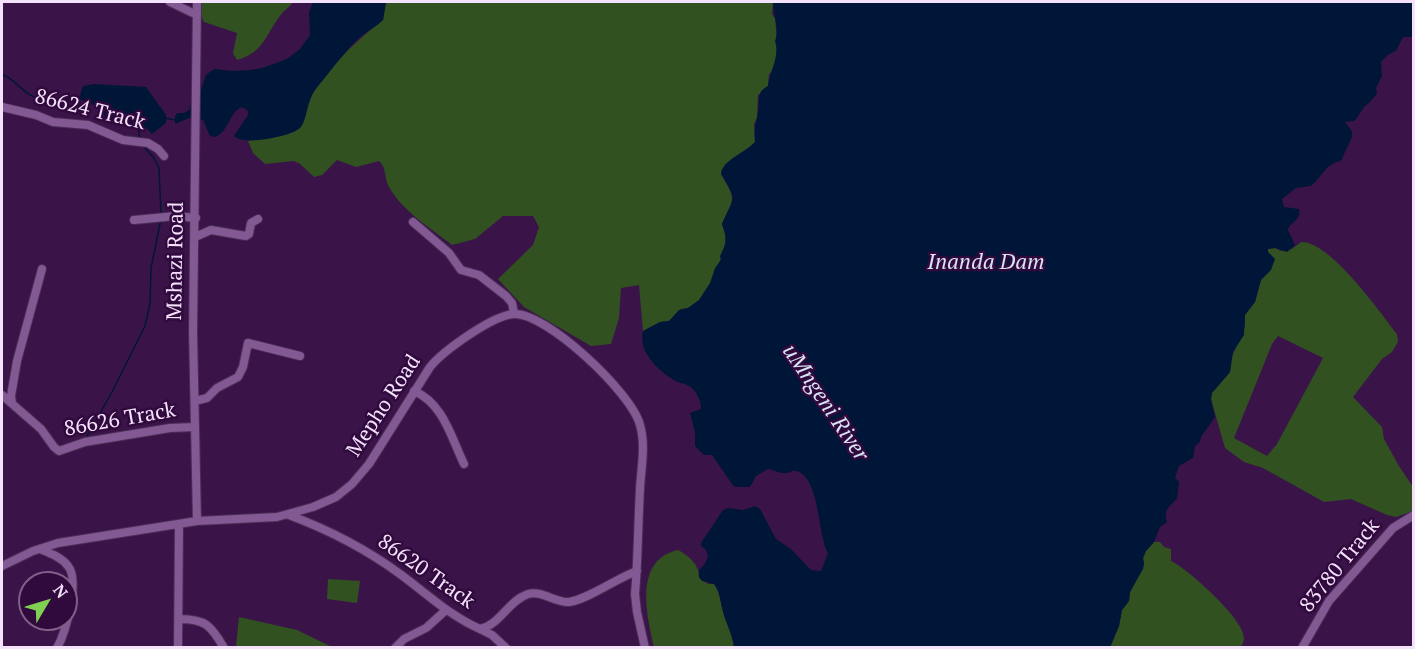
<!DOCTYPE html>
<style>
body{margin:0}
#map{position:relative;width:1415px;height:649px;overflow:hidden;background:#3a1448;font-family:"PT Serif",serif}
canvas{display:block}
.frame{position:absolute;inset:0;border:3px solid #f4e2fc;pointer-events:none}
.north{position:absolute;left:18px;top:571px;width:60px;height:60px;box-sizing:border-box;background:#30093d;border:2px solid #7e6089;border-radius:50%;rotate:52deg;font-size:16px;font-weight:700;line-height:24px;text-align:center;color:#f4e2fc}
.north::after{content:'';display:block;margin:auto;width:21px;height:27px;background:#80d052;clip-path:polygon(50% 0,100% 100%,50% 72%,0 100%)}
</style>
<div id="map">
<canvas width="1415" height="649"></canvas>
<div class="frame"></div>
<div class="north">N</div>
</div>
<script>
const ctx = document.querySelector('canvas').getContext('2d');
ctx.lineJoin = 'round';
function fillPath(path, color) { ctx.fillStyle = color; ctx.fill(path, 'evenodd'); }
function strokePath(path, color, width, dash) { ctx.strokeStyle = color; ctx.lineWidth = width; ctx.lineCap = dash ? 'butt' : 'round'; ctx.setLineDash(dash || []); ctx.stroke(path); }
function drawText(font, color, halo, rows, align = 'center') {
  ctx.font = font + ' "PT Serif",serif'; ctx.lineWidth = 5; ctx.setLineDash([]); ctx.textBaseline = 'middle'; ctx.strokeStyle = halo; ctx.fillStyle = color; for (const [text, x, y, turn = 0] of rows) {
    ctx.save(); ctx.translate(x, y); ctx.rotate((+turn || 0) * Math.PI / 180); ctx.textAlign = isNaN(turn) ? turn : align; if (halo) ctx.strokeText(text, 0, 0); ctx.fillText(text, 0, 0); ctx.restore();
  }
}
const green = new Path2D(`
 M202 2H293C290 7 284 10 280 16 264 37 264 52 237 60L233 53 237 33 204 22 201 16Z
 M386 2H773L772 14 775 19 778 49 773 71 769 74 768 86 758 95 757 118 754 124 755 142C742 155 727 157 721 174 737 202 734 196 722 224L726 234 725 248 711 283 699 300 688 308 681 309 669 321 660 322 643 331 639 285 621 288 619 318 611 344 591 346 524 307 498 279 533 245 539 227 533 216H503L475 239 452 245C431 228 403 212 389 187 384 178 387 168 379 161L356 167 337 160 322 175 314 177 299 163 293 161 265 164 253 153 248 141C264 136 283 139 297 130 308 123 305 107 311 97 327 68 357 40 383 20Z
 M1301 242C1330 241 1379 311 1397 334L1398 342 1392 352 1382 359 1353 397 1382 427 1384 439 1399 466 1413 487V511L1396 517 1387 515 1351 499 1324 502 1263 468 1244 462 1225 448 1211 399 1212 393 1230 372 1231 359 1245 326V315L1255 302 1261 280 1275 259 1268 252V249L1275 248 1281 251 1292 249ZM1278 336 1323 358 1277 444 1267 456 1234 438 1272 344Z
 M1154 542H1160L1164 547 1171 549V561C1188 569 1244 619 1244 638 1244 642 1242 644 1241 647L1110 648 1119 626 1122 610 1129 601 1130 592 1144 564 1143 558 1146 551Z
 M678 550C689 556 699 564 699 577L708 584H714C720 593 720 601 723 611 727 624 732 634 734 647H654C647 615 633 560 678 550Z
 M328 579 360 581 357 603 327 599Z
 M239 617 297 630 332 647H236Z`);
const water = new Path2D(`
 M313 2H386L383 20C375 28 365 32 357 40 342 55 329 73 315 90 307 101 306 123 300 128 289 137 243 146 234 136L248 115V111L242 107C228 113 230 131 215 137L210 136 203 120 189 118 175 124V117L177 113H184L189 110 193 94 201 90 206 75 214 69 232 71 250 70 262 68 287 59 300 49 310 35 309 13Z
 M773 2H1413V37H1403L1396 51 1389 54 1381 62 1382 76 1376 88 1377 94 1368 104 1364 107 1357 118 1354 121 1345 122 1352 131V137L1341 161C1325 164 1323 176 1311 186L1296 188 1282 199 1284 207 1299 209C1302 220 1290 222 1288 230L1295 245 1287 252 1275 248 1268 249V252L1275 259 1271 270 1261 280 1255 302 1245 315 1244 335 1233 352 1230 372 1212 393 1211 399 1215 417 1201 437 1200 442 1195 446 1193 458 1179 466 1175 478 1179 482 1177 499C1169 506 1163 511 1167 522L1160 527 1154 542 1146 551 1143 558 1144 564 1143 569 1130 592 1129 601 1122 610 1119 626 1110 647H734C732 632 725 622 722 608 720 599 720 592 714 584L702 581 699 577V570L704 565 708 557 706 550 701 546V543L723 510 728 508 743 510 755 506 760 509 776 539 791 549 811 570 821 571 828 553C818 537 820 476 796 471 791 470 791 473 787 473 780 474 774 470 768 469L756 476 750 487H735L732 484 712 455H704L695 446V432L690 413 701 409C702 401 695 388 687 385 683 383 678 383 674 380 657 370 638 351 643 331L660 322 669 321 679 310 688 308 699 300 710 283 715 268 721 260 720 256C727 243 727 239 722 224 734 196 738 202 721 174 722 160 744 154 755 142 754 132 755 126 757 117 761 104 754 93 768 86 770 70 780 57 775 41 780 30 773 14 773 2Z
 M94 84 146 87 166 115V123L152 134 146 128 109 123 98 107 79 99 83 86Z`);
const stream = new Path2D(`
 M2 74C18 81 22 94 41 100 52 103 66 97 78 99
 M165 118 175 120
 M138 127 140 140
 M144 147 154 158 159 168 161 215
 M86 438 112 392 145 326 150 304 151 268 161 219`);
const minor = new Path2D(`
 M170 2 197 15
 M197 2 193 332 197 521
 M2 107 36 115 53 122 88 125 123 140 148 143 158 149 164 156
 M134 220 176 216 196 218
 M413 222 449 253 461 270 479 275 506 296 512 303 514 313
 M195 237 211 230 246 236 249 234 251 223 258 219
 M414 391C443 403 451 437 464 464
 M2 395 41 429 54 447 59 451 85 442 170 428 195 427
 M195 401 207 398 217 388 238 377 243 367 248 343 300 356
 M12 403 11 396 17 361 42 269
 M289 515C329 530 366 549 400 574 426 593 450 616 480 629 500 625 508 601 528 594 542 590 555 603 569 602 589 599 617 578 637 571
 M40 549C50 553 61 557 68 566 80 580 66 632 57 648
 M2 566 33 551 58 543 197 521 277 517 313 507 336 497 352 484 369 464 430 367C443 351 493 315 514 314 546 312 632 393 640 425 646 446 641 468 640 489 638 524 638 559 635 594L637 612 645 648
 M179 619C205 619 211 625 224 648
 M480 629 492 635 506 648
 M178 648 179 524
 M395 648 404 639 426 628 446 610
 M1302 648 1329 601 1393 528 1414 515`);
const streetNames = [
 ["86624 Track",90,110,14],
 ["Mshazi Road",176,261,-89],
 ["Mepho Road",384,406,-57],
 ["86626 Track",120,420,-10],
 ["83780 Track",1340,566,-51],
 ["86620 Track",426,572,35]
];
const waterNames = [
 ["Inanda Dam",986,263],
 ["uMngeni River",825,403,56]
];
fillPath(green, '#325121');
fillPath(water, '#001639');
strokePath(stream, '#001639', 1.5);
strokePath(minor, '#4b2d56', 10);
strokePath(minor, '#825992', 8);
drawText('21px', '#f4e2fc', '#30093d', streetNames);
drawText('italic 22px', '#d8e4f4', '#30093d', waterNames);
</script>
